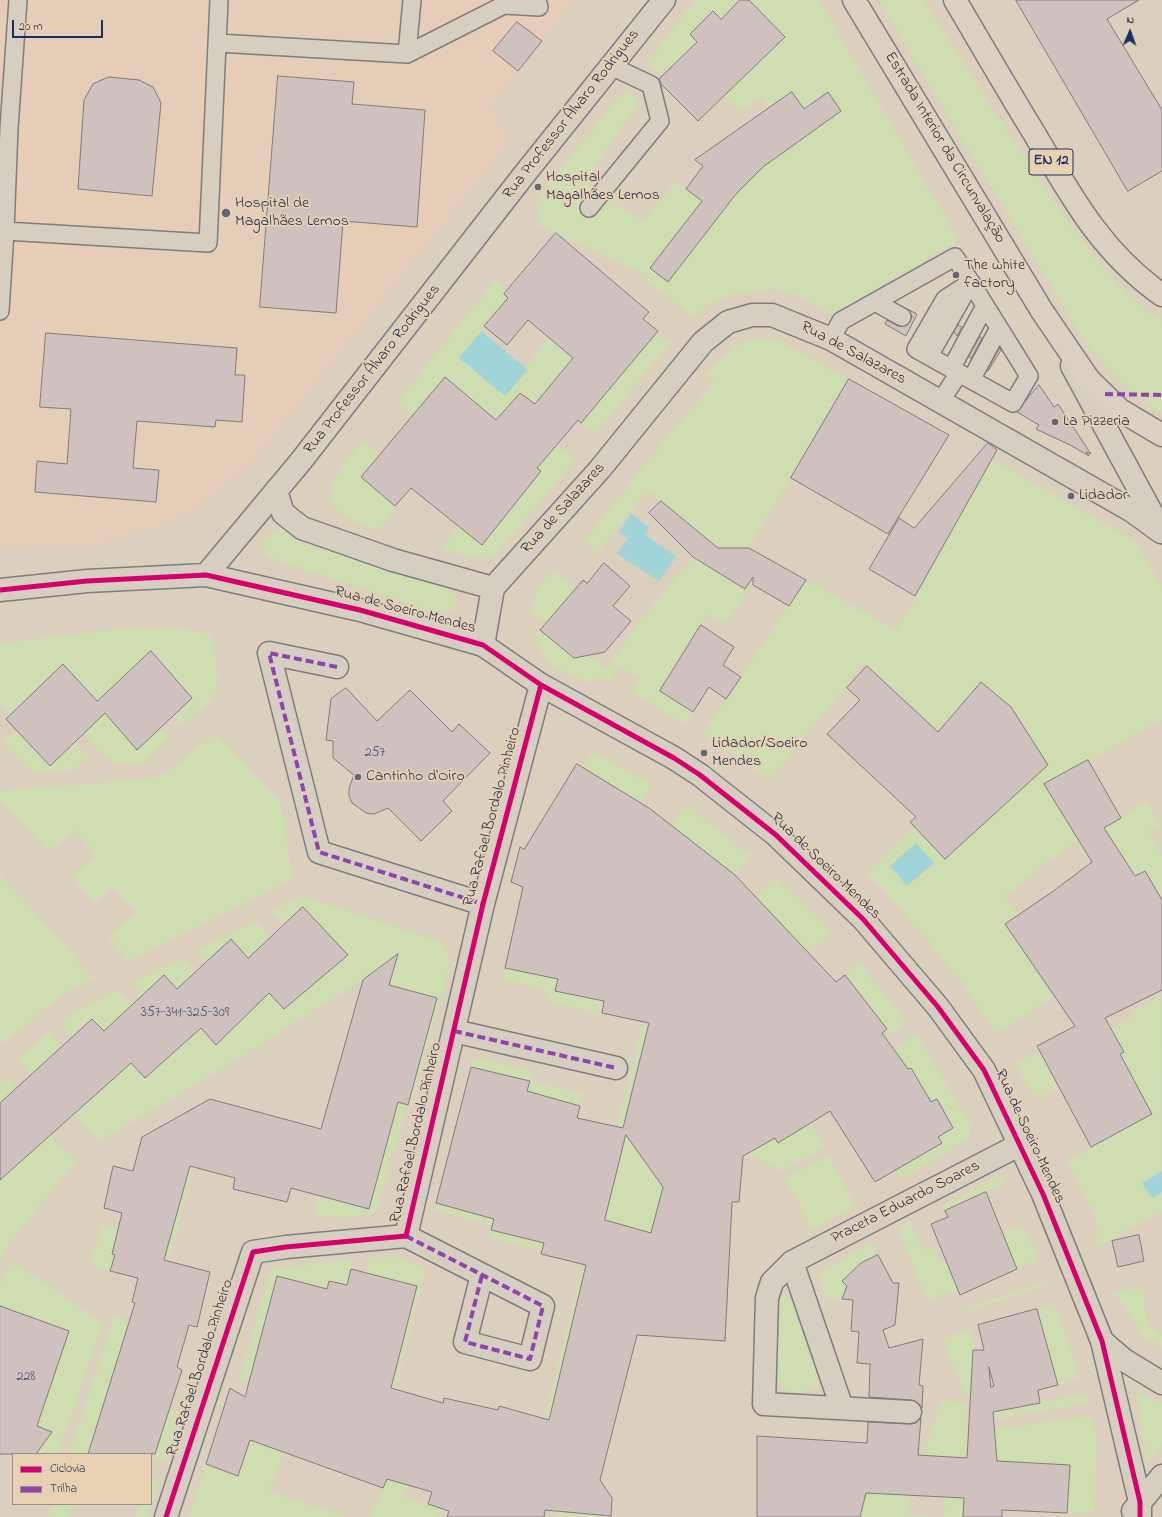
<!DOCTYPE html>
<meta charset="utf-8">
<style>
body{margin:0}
#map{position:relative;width:1162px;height:1517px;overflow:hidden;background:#dbcfbe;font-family:"Indie Flower",sans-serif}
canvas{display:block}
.legend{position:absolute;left:12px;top:1453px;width:140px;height:52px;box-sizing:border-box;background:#e8d1b1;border:1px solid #969090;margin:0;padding:5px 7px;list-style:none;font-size:12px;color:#1b2f5e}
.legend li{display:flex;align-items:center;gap:8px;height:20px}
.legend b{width:20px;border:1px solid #969090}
.north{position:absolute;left:1110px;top:12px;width:40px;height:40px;-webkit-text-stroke:3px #e8d1b1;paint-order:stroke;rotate:2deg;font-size:11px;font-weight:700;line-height:16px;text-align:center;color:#1b2f5e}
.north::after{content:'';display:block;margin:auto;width:14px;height:18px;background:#1b2f5e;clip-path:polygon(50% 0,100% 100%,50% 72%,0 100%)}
.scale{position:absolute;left:12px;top:20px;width:91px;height:18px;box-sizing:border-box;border:2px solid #1b2f5e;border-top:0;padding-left:5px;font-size:12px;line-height:14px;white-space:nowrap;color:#1b2f5e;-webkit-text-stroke:3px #e8d1b1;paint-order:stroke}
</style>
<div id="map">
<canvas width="1162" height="1517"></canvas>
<ul class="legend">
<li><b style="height:5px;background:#d6006c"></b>Ciclovia</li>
<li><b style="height:5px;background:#8e44ad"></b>Trilha</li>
</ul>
<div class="north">N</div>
<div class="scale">20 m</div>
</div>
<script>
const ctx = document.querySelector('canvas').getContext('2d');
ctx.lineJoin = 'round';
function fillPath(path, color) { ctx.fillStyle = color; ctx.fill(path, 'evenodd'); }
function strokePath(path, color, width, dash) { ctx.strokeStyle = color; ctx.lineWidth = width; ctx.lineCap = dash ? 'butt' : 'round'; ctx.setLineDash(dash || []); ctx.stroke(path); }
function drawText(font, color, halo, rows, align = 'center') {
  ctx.font = font + ' "Indie Flower",sans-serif'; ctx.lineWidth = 3.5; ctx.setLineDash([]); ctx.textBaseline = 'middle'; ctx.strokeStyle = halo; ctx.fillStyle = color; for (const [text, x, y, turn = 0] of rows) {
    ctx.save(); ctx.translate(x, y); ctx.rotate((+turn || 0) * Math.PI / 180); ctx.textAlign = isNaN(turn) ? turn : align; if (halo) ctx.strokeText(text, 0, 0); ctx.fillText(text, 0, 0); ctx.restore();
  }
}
const built = new Path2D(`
 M0 0H575L491 106 510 141 253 462 216 494 177 519 162 526 87 547H40L0 550Z`);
const green = new Path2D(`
 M696 0H740L721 19 713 11 690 34 697 42 662 76 647 62Z
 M749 0H819L959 240 832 314 800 297 776 289 734 294 710 304 695 318 647 280 649 276 539 226 537 200 625 89 640 100 585 182 642 221 676 181 702 201 657 260 674 274 736 194 763 167 841 111 828 92 804 109 792 92 770 107 762 96 740 112 723 96 785 37Z
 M878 0H923C965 63 1005 128 1047 190 1080 238 1112 288 1162 321V413C1128 393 1100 363 1078 331Z
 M495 280 507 291 504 294 508 298 459 358 528 370 525 368 576 303 593 299 557 345 573 358 538 407 520 393 487 430V413L445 377 413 415 397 402Z
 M656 333 670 343 596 434 581 423Z
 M750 339H765L783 343 849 379 749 548H718L648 491 598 553 584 542 633 479 714 382 705 375 737 345Z
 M538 430 576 459 495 557 481 559 441 549 458 526 482 545 541 472 537 468 552 450Z
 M364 440 380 454 361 477 395 506 378 531C366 526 352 522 342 514 312 492 349 458 364 440Z
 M992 459 1136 542 1162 586V720L1045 785 1110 891 1148 960 1075 841 1005 896 1018 915 1005 924 1054 996 997 1033C958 976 915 923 867 873L914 826 945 859 1001 809 984 789 1014 763 1030 782 1048 765 1011 707 981 682 961 705 944 737 915 708 864 663 770 780 702 734 806 580 897 630Z
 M282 528 287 534 297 541 452 589 457 600 452 611 440 613 275 560C255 549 264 533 282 528Z
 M693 557 707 566 710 562 751 587 726 624 708 614 660 691 693 712 685 724 632 693 640 679 619 666 609 682 599 677 593 684C565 673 543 666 534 633L540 630 574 658C591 655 595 658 608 669L634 628Z
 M549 573 559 574 576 588 548 621 531 615C533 599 537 585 549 573Z
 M167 628 210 633C214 649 224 684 212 698 204 708 192 716 182 725L172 716 192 698 151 651 97 701 63 665 11 714 0 703V643L122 629Z
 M105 713 160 728 168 737C160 745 152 755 143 761 119 776 99 749 84 734Z
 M16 730 50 766 75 743 89 757 73 770 33 773 3 742Z
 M215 733 280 801 293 878 130 960 108 938 136 912 112 887 95 903 72 878 96 855 74 830 49 852 22 822 0 801V791L156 778 172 769Z
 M593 752 652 784 640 803 582 768Z
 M1147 801 1160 824 1149 832 1162 856V900L1145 871 1135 876 1104 828Z
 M686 805 750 855 735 875 671 826Z
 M0 874 94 978 63 994 4 1043 0 1042Z
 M774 876 832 932 809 953 762 903 747 910Z
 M303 896 441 942C450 952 449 960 447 972L412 1106 407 1105 377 1210C364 1217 331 1220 317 1215L314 1205 315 1197 322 1199 323 1196 369 1208 398 1102 408 1104 436 998 389 985 393 970 380 967 363 980 184 1092 99 1141 74 1115 70 1119 18 1059 50 1031 62 1046 36 1070 74 1115 131 1063 145 1078 201 1028 216 1044 269 993 286 1008 348 955 284 925 271 912Z
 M255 921 272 937 248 958 231 939 206 962 196 950Z
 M183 958 196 971 177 989 164 975 141 996 131 983Z
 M859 962 907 1022 891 1035 845 975Z
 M505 968 558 979 556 991 604 1001 600 1019 590 1011 553 1003 542 988 502 980Z
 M117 990 132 1005 104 1031 72 1038 60 1022 74 1012Z
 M1161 995 1162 1211 1095 1249 1097 1233 1095 1216 1067 1161 1152 1114 1120 1054 1124 1052 1111 1029 1135 1016 1133 1011Z
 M649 1023 623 1128 677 1191 649 1166 663 1187 657 1210 666 1213 659 1236 601 1234 626 1134 618 1121 641 1028Z
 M916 1034 970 1123V1134L967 1139 901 1179 894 1166 920 1156 942 1144 938 1137 953 1128 937 1099 931 1103 911 1068 908 1069 894 1050Z
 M1040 1051 1059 1087 1036 1099 1015 1064Z
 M474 1058 532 1071 530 1081 583 1094 580 1106 527 1091 529 1081 471 1067Z
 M7 1076 56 1132 49 1137 77 1160 10 1242 0 1261V1180L48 1137 11 1093 0 1103V1082Z
 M811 1123 826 1147 782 1171 747 1153 775 1138 778 1142Z
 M829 1156 856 1207 812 1230 785 1178Z
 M190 1166 193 1172 171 1255 164 1260Z
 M1001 1175 1005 1184 945 1211 941 1206Z
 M436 1203 494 1219 492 1226 434 1210Z
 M910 1221 923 1251 934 1247 940 1262 946 1260 958 1290 927 1301 898 1228Z
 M101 1224 118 1228 112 1254 115 1255 110 1271 91 1267Z
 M1023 1224 1038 1260 1017 1269 1002 1234Z
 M491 1230 544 1243 542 1251 489 1237Z
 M872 1242 878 1255 861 1263 842 1281 847 1286 842 1299 825 1298 820 1280 824 1270Z
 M396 1256 426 1269 397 1384 391 1388 417 1286 365 1273 369 1257Z
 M354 1258 347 1285 329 1281 327 1289 277 1276 248 1383 239 1381 270 1270Z
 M13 1261 103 1323 58 1454H36L52 1432 37 1426 68 1331 6 1308 0 1317V1285Z
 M585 1269 549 1419 581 1429 535 1472 548 1420 546 1413 581 1271Z
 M1046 1280 1048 1283 965 1313 964 1310Z
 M1143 1288 1147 1324 1162 1335V1348L1142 1334 1113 1292Z
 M784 1294 791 1300 822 1371C821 1386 812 1389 800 1394L783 1388 775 1381 776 1309 779 1297Z
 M1055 1303 1080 1377 1058 1385 1037 1309Z
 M115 1314 157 1341 124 1338 88 1454H69Z
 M969 1329 979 1362 984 1389 965 1396 943 1339Z
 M230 1388 296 1423 269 1491 348 1517H188Z
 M1137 1393 1162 1403V1445L1147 1464Z
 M1086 1394 1088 1403 994 1420 993 1413Z
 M941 1401 967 1402 968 1438H995L994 1429 1091 1416 1097 1438 1094 1514 1067 1513 1070 1465 981 1461V1450L967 1451 963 1517H944L946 1457 923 1455Z
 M170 1409 183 1414 167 1462 154 1458Z
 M394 1462 416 1467 404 1498 440 1508 437 1517H370Z
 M151 1479 159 1482 147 1517H135L139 1504H151Z
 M853 1492 910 1495 909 1515 937 1517H860L861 1513 788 1517Z
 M53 1504H72L68 1517H48Z
 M558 1511 601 1515V1517H557Z`);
const water = new Path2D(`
 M481 331 528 370 505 396 459 358Z
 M631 514 650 527 645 534 676 557 659 581 617 554 628 538 619 532Z
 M916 843 934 863 907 886 890 866Z
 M1162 1171V1192L1152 1198 1142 1183Z`);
const building = new Path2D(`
 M740 0H749L785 37 698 121 661 84 659 79 697 42 690 34 713 11 721 19Z
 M1016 0H1139L1107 19 1162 110V171L1128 191Z
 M517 22 542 41 518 71 493 51Z
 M278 76 354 82 352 104 425 110 417 227 343 221 336 313 260 307Z
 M109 77 139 80 153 87 161 103 152 196 78 189 84 100 93 84Z
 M792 92 804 109 828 92 841 111 763 167 736 194 668 282 650 268 702 201 686 189 703 166 695 160Z
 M556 233 649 312 643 319 658 331 581 423 578 420 537 468 541 471 482 545 411 488 395 506 361 477 445 377 496 420 520 393 535 404 573 358 528 320 507 345 484 326 508 298 504 294Z
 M907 309 917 314 906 336 885 324 887 320 898 326 907 325 912 317Z
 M958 325 962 327 957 336 954 332Z
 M46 333 237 348 235 375H245L242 422 216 420 215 427 137 421 133 468 159 470 156 502 35 492 37 461 67 464 71 409 40 407Z
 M980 337 982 338 971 359 969 356Z
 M1000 348 1001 350 988 371H987Z
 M849 379 949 435 888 534 791 478Z
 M1039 385 1054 407 1058 404 1091 454 1086 452 1089 456 1070 445 1036 429 1039 425 1017 412Z
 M988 443 997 450 915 596 869 569 899 518 914 528Z
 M661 501 718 548H749L806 580 789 606 753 585V577L745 589 693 557 649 513Z
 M604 563 630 586 613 606 631 621 605 652 574 658 540 630 583 580 587 583Z
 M701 625 734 647 723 665 741 677 726 699 709 687 693 712 660 691Z
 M151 651 192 698 137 750 105 713 50 766 6 719 63 664 97 701Z
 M867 666 938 732 981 682 1011 707 1048 765 945 859 910 822 916 817 827 734 860 700 847 688Z
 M346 688 377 721 410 690 452 732 459 724 490 753 443 801 452 811 421 841 388 808 374 814 366 813 352 803 349 796V788L354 775 333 758V741L326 740 331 699Z
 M1088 760 1121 818 1104 828 1135 876 1145 871 1162 900V990L1105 1018 1124 1052 1120 1054 1152 1114 1091 1147 1037 1046 1075 1026 1005 924 1052 892 1092 862 1044 784Z
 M577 764 649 808 735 875 836 982 845 975 887 1029 882 1033 908 1069 911 1068 931 1102 937 1099 953 1128 938 1137 942 1143 875 1182 830 1111 778 1143 775 1138 743 1156 739 1202H732L725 1341 637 1335 600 1480 612 1498 611 1516 545 1510 544 1517H447L449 1511 428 1504 432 1492 387 1479 383 1488 250 1440 238 1476 206 1464 230 1388 245 1397 277 1276 327 1289 329 1281 347 1285 351 1269 417 1286 391 1388 443 1403 444 1398 498 1410 499 1406 549 1420 586 1265 541 1254 544 1243 491 1230 494 1219 436 1203 471 1067 530 1081 527 1091 580 1106 577 1118 623 1128 649 1023 602 1013 604 1001 555 991 558 979 505 968 523 887 511 882 520 847 524 849ZM626 1135 663 1187 651 1233 605 1220Z
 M303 907 348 955 284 1009 269 993 216 1045 201 1028 145 1078 131 1063 0 1180V1103L92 1019 104 1031 164 975 177 989 231 939 248 958Z
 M398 954 389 985 437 998 408 1105 398 1102 369 1209 291 1188 287 1202 233 1189 235 1178 190 1166 164 1260 210 1272 197 1327 189 1325 177 1367 182 1370 155 1454H88L135 1303 132 1302 138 1278 110 1271 115 1255 112 1254 122 1213 104 1208 113 1166 133 1171 142 1137 210 1099 321 1129 363 980Z
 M986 1192 1017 1269 960 1295 931 1224 948 1217 945 1211Z
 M1139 1235 1144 1261 1118 1267 1112 1241Z
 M878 1255 893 1283H899L895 1325 883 1330 889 1348 923 1339 919 1385 923 1386 922 1408 917 1402 911 1400 869 1397 870 1364 857 1363 859 1332 851 1331 853 1300 842 1299 847 1286 842 1281 861 1263Z
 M0 1306 69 1331 37 1426 52 1432 36 1454H0Z
 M1037 1309 1058 1385 1038 1390 1040 1403 993 1412 997 1461 1070 1465 1067 1513 1002 1510V1517H963L964 1498 866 1493 860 1517H757V1436L867 1443 868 1422 910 1424 916 1423 921 1418 918 1455 967 1458 973 1350H984L978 1325ZM989 1367 994 1386 991 1387Z`);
const service = new Path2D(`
 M18 0 9 128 5 231 208 243 219 0
 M218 43 407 54 504 5 539 7 537 0
 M407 54 412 0
 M589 208 660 121 651 85 611 66
 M875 302 902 317
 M0 311 5 231
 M831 339 841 321 955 257 1029 376 1013 403 959 373 940 402
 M929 356 970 284
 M951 369 985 306
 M959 373 916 349 945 299 971 282
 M971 380 999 328`);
const minor = new Path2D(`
 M276 491 283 513 302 528 393 560 493 588
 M483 645 493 588 600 469 703 342 728 322 752 315H772L831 339 1132 511 1161 532
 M337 667 269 653 319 852 483 904
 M454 1031 616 1068
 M406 1236 543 1306 530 1359 465 1342 482 1275
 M792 1262 1021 1144
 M1102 1341 1124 1360 1162 1383
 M842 1408 792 1262 772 1282 767 1298 764 1404 910 1412
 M166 1517 253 1252 286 1247 406 1236 483 904 541 685`);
const tertiary = new Path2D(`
 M206 575 301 461 523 176 664 0
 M0 590 87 581 206 575 360 610 483 645 541 685 674 758 700 775 776 835 863 919 938 1007 984 1070 1043 1194 1102 1341 1140 1502V1517
 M1133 1511 1162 1476`);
const secondary = new Path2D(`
 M1072 366 1162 532`);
const primary = new Path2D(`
 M854 0 1042 311 1089 380 1120 410 1162 435
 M955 0C981 44 1007 89 1034 133 1071 196 1101 252 1162 295`);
const quiet = new Path2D(`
 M1105 394 1162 395
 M337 667 269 653 319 852 483 904
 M454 1031 616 1068
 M406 1236 543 1306 530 1359 465 1342 482 1275`);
const cycleway = new Path2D(`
 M0 590 87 581 206 575 360 610 483 645 541 685 674 758 700 775 776 835 863 919 938 1007 984 1070 1043 1194 1102 1341 1140 1502V1517
 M166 1517 253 1252 286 1247 406 1236 483 904 541 685`);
const markers = [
 [538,187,4,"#5e6780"],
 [226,213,5,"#5e6780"],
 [956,275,4,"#5e6780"],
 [1055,422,4,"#5e6780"],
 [1071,496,4,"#5e6780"],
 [704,753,4,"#5e6780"],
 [358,777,4,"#5e6780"]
];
const numberNames = [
 ["257",375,754],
 ["357-341-325-309",185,1014],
 ["228",26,1378]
];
const shields = [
 [1051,162,44]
];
const shieldNames = [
 ["EN 12",1051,162]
];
const streetNames = [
 ["Rua Professor Álvaro Rodrigues",572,115,-52],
 ["Estrada Interior da Circunvalação",944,148,59],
 ["Rua de Salazares",853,354,28],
 ["Rua Professor Álvaro Rodrigues",373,370,-52],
 ["Rua de Salazares",564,509,-48],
 ["Rua de Soeiro Mendes",405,611,15],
 ["Rua Rafael Bordalo Pinheiro",493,817,-75],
 ["Rua de Soeiro Mendes",825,867,44],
 ["Rua Rafael Bordalo Pinheiro",417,1133,-77],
 ["Rua de Soeiro Mendes",1029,1137,65],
 ["Praceta Eduardo Soares",906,1203,-27],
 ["Rua Rafael Bordalo Pinheiro",201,1368,-72]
];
const poiNames = [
 ["Hospital",546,178],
 ["Magalhães Lemos",546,196],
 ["Hospital de",235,204],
 ["Magalhães Lemos",235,222],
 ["The white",964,266],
 ["factory",964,284],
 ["La Pizzeria",1063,422],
 ["Lidador",1079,496],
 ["Lidador/Soeiro",712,744],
 ["Mendes",712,762],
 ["Cantinho d'Oiro",366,777]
];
fillPath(built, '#e6cdb8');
fillPath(green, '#cfdeb0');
fillPath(water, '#a0d4d8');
fillPath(building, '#cfc1bd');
strokePath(building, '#7e7c7d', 1);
strokePath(service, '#7e7c7d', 20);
strokePath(minor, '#7e7c7d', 25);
strokePath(tertiary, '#7e7c7d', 25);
strokePath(secondary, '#7e7c7d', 25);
strokePath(primary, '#7e7c7d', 25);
strokePath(service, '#d7cec2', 17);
strokePath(minor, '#d7cec2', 22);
strokePath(tertiary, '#d7cec2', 22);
strokePath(secondary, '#d7cec2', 22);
strokePath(primary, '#dbd1c3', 22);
strokePath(quiet, '#8e44ad', 4, [8, 4]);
strokePath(cycleway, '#d6006c', 5);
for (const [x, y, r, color] of markers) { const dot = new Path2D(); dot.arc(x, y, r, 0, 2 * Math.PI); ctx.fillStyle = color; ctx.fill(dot); strokePath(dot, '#e8d1b1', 1.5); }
drawText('14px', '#4d5878', null, numberNames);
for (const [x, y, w] of shields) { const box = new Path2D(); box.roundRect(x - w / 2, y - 13, w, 26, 3); ctx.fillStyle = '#e8d1b1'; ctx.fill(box); strokePath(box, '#1b2f5e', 1); }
drawText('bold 15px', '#1b2f5e', null, shieldNames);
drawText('16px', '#1b2f5e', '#e8d1b1', streetNames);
drawText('16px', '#1b2f5e', '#e8d1b1', poiNames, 'left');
</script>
